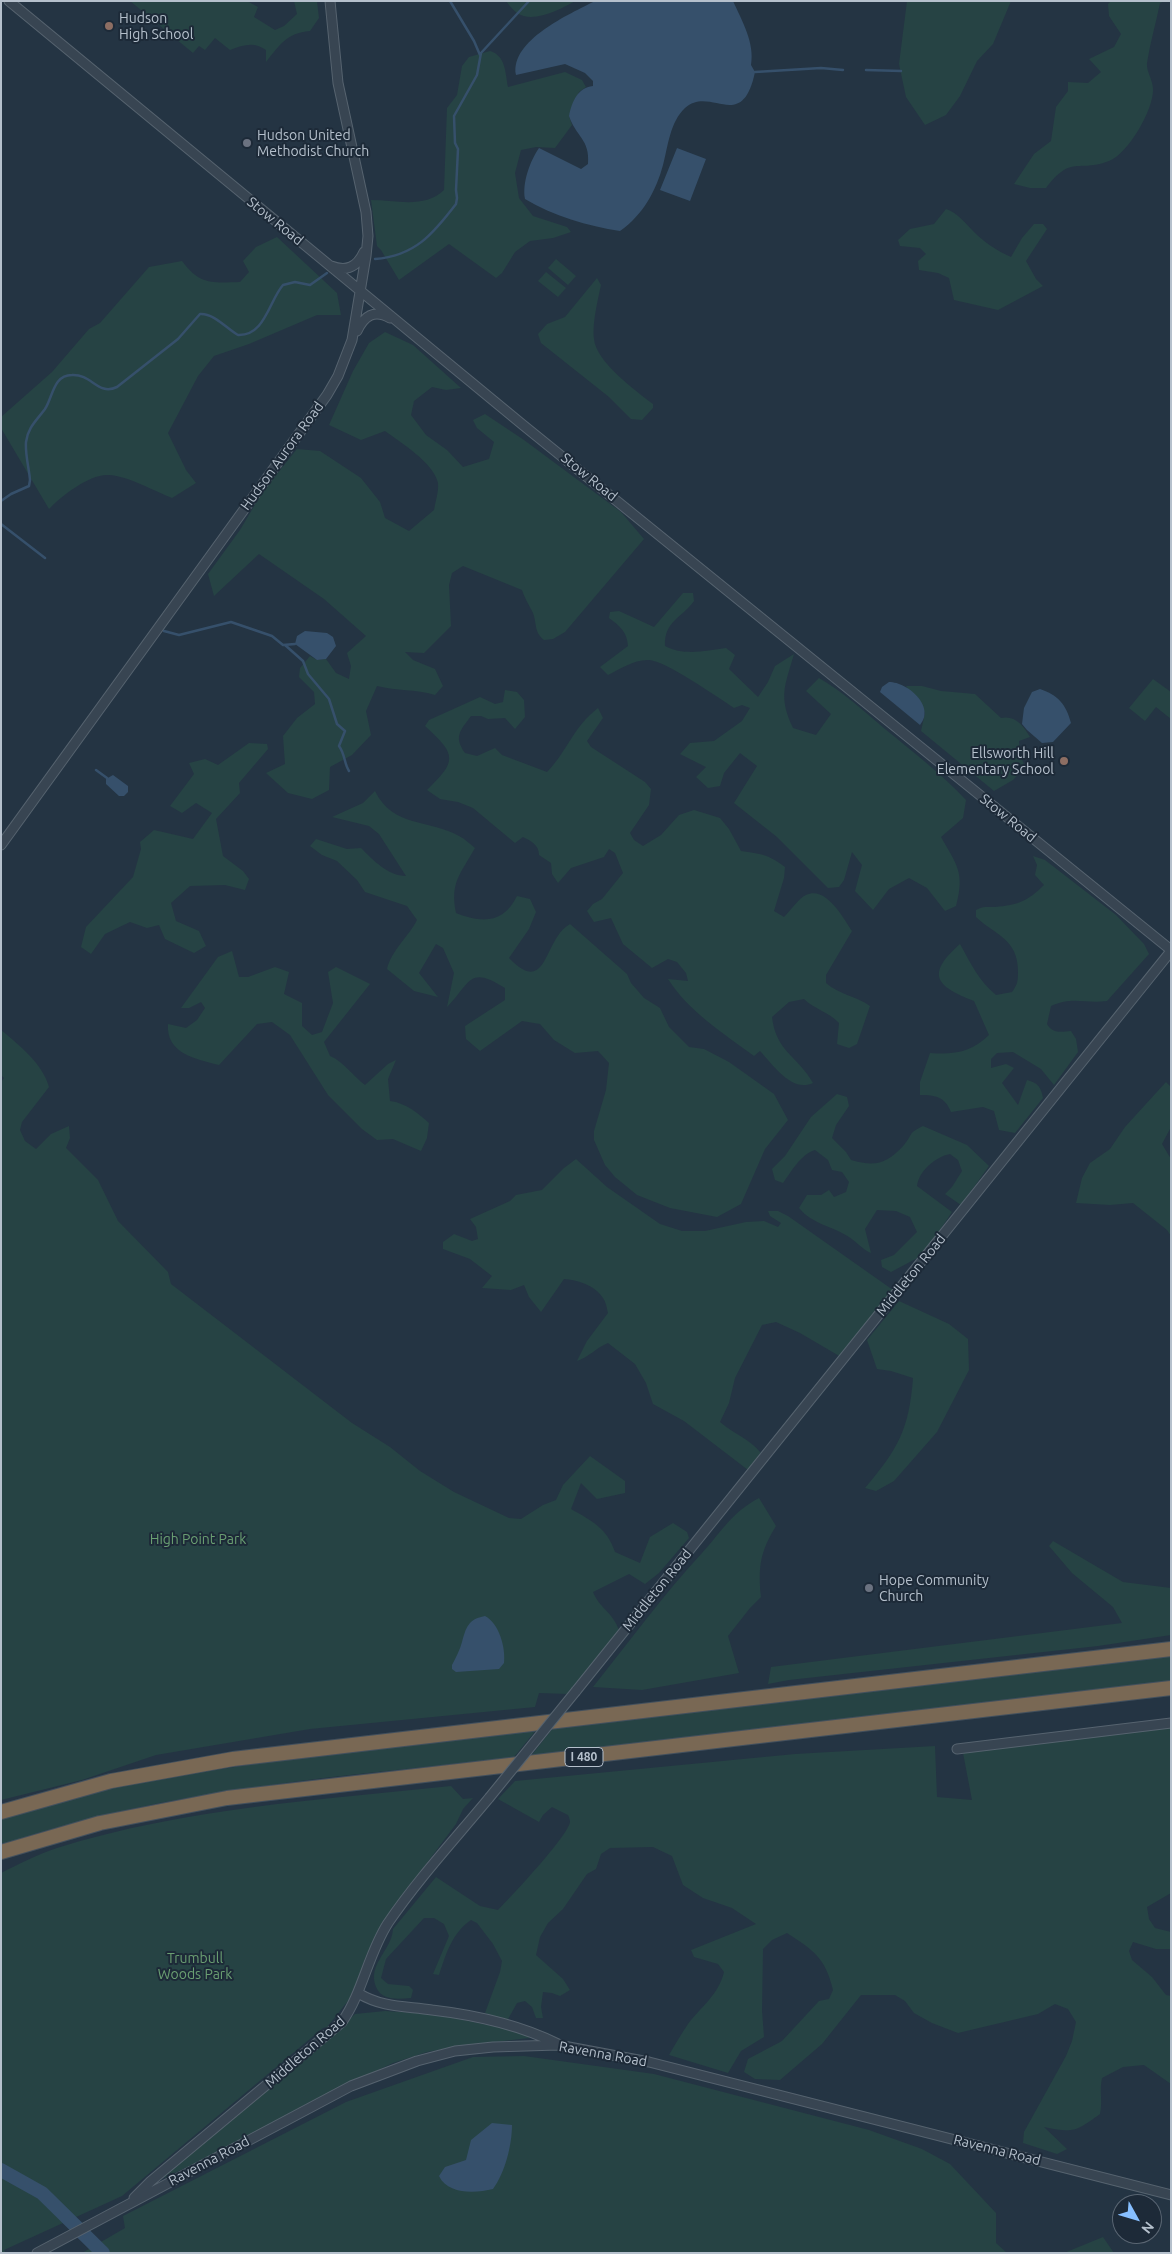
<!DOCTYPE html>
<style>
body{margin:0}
#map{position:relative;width:1172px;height:2254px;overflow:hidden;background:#243443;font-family:Ubuntu,sans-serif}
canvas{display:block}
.frame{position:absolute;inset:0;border:2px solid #b5c0cc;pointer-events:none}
.north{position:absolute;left:1112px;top:2194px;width:50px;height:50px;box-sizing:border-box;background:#1d2a38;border:1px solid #5a6673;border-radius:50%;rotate:129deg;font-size:14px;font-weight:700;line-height:20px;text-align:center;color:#b5c0cc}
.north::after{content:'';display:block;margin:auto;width:18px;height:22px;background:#87bfff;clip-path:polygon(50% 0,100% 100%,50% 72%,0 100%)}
</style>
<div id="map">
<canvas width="1172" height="2254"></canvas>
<div class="frame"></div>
<div class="north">N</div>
</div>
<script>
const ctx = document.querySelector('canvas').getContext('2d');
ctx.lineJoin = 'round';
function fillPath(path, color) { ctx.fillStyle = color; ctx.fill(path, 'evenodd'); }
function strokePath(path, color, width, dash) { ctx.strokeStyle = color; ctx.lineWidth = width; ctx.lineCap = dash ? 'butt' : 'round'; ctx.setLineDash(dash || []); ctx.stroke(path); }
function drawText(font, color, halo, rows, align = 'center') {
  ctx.font = font + ' Ubuntu,sans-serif'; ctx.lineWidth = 4; ctx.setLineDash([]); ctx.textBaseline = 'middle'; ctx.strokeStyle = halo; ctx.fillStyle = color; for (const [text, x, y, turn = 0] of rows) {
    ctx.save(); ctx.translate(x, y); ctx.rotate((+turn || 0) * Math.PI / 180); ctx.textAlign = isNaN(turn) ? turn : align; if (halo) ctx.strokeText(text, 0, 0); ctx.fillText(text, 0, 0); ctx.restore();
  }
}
const green = new Path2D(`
 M130 1H247L258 7 254 17 275 30 284 26 297 14 294 1H317L319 18 310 31C286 33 280 45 266 62V50C254 41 243 45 230 50L215 38 205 50 199 46 193 53Z
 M506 1H575C561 9 533 24 517 13 513 10 509 5 506 1Z
 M907 1H1011L993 44 977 61 960 96 946 115 925 125 906 97 899 64Z
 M1111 1H1165L1160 3C1156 23 1150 43 1147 63 1146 71 1153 80 1153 89 1154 109 1128 154 1109 161 1077 173 1072 154 1046 188H1030L1014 184 1034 154 1051 141 1056 107 1068 91V82L1088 83 1101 72 1089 59 1114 47 1121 34 1109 16 1108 4Z
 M490 51C506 56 505 72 508 87L565 72 582 80 586 87 579 92 569 116 572 125 555 148 536 147 521 150 515 173 519 198 533 216 567 227 571 232 553 238 530 241 515 252 502 273 496 278 449 244 399 280 381 250 377 246 371 200C395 200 425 209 444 190L447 108 457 95 462 66 469 57Z
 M946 209C958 213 965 223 974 232 984 242 997 251 1011 257L1022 238 1034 224H1043L1047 229 1026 261 1036 279 1043 286 998 310 954 300 949 278 938 273 919 270 918 261 926 254 920 248 900 246 898 240 910 229 934 224Z
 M277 237 337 293 341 315H317L249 344 214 356 198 376 168 433 186 470 196 483 172 498C154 491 128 476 109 475 91 473 61 496 49 509L1 428V417L52 372 89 329 100 323 149 267 182 261C200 285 212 283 240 282L249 272 243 261 256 247Z
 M556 259 576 276 568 285 548 268Z
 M546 272 566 288 558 297 538 281Z
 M597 278 601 285C598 299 592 324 594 339 596 362 636 391 653 404V408L642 420 631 419 609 397 541 343 538 334 547 324 565 317Z
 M385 332 413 345 461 388 446 390 432 387 414 401 411 415 426 435 447 450 463 467 489 459 494 442 477 428 473 420 485 414 524 440 621 512 644 539 565 632 553 639 544 640C534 632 537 624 533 613 529 605 525 599 522 590L463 566 452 573 449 585 451 626 424 653 405 652 413 660 435 669 443 686 435 695C415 689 397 691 377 686L366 711 371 735 352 755 330 767 329 790 312 799 288 793 266 773 285 764 283 736 297 718 315 704 314 692 299 677 300 668 310 656 317 660 326 659 336 673 349 679 351 666 347 653 366 636 324 599 259 554 214 596 208 574 240 530 263 491 297 449 320 451 361 478 380 502 385 518 409 531 434 510C435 503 439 491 438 483 434 463 400 442 385 431L361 440 329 425 353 371 369 343Z
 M683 593H693L694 601C682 618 664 621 665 646 683 656 706 651 726 648L735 655 729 669 758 697 768 682 775 666 794 654C785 686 778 696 793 728L816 735 831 714 806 691 819 678C843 692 864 711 885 729 913 752 942 774 966 800L963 818 941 837C957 865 965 873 956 906L945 911 927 888 909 878 889 889 873 910 855 891 862 865 852 852 844 880 839 887 828 888 777 837 734 803 757 766 740 753 724 773 720 786 708 788 696 777 706 767 680 754 690 743 714 741 742 721 750 708 742 705 734 708C719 698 664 660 649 660 635 659 620 669 608 675L600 667 628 646C627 632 620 626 609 618L610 612 619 611 654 627Z
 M1153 679 1171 692V719L1156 707 1145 721 1129 708Z
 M906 686H922L941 691 975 694 1001 718C1015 715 1023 725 1030 737L1019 741 1020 754 1025 767 1013 780 994 791 921 731 925 713Z
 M505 690 517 692 524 700 525 717 515 729 505 718 488 719 481 716H471C461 730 453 736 465 753L477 756 495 748 502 755 547 772C567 752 573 727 598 708L603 718 587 741 591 747 645 782 651 789 649 805 630 833 634 840 643 846 661 835 679 815 694 810 720 818 729 829 741 851C761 854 768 854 785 867L784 878 774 911 784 917C790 911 799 898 806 895 826 885 844 919 852 931L826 975V983C838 994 856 996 870 1006L857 1044 849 1048 837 1044 839 1023C829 1012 814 1009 804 999L789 1002 772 1017C776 1052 798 1056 813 1083 792 1093 773 1065 760 1051L754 1056C723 1033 689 1012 668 979L688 981 686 973 677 962 668 959 652 968 623 944 611 918 594 922 587 911 593 904 602 899 623 873 615 853 609 849 604 857 571 868 558 883 552 874 551 863 539 855C539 845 531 841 523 837L515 843 473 808 458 802 440 799 427 790C457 761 457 755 425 726L429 720 480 697 495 704 503 702Z
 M249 743 267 744 268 749 239 783 240 793 216 819 223 856 243 871 249 879 245 890 225 885 190 886 171 903 176 921 199 931 206 946 194 953 165 939 159 925 147 928 130 922 105 934 91 954 81 947 86 927 133 877 141 849 140 842 154 830 193 839 212 813 196 803 182 813 170 806 194 774 189 763 205 759 218 765Z
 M375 791C393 828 429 819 459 836 465 839 470 844 475 848 460 875 450 882 456 913 482 923 503 924 517 896L530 899 536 912 529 929 509 958C548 998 543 939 570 924L627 974 631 983 644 998 660 1008 669 1027 689 1047 704 1049 729 1062 774 1094 788 1120 765 1149 741 1204 717 1217 670 1208 637 1195 615 1177 605 1165 594 1140V1131L606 1090 609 1063 598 1051 575 1053 554 1040 540 1024 522 1021 480 1051 466 1039 465 1026 505 1000V988C469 965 471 982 447 1007L454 973 443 948 436 944 419 973 438 997 414 991 387 969C391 951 409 936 417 920L407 906 365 892 357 880 337 861 322 855 310 846 316 839 347 849 361 848C373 860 388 876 406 876L379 834 369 826 332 817 363 803Z
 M1033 856 1045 860 1116 915 1144 944 1149 954 1107 1001C1085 1004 1073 996 1051 1006L1047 1024C1053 1034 1061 1032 1071 1031L1076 1039 1078 1052 1054 1085 1041 1069 1013 1052 997 1053 991 1059V1068L1006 1064 1014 1068 1002 1083 1018 1105 1027 1080C1038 1083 1041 1087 1043 1098L1015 1133 999 1130 994 1111 983 1107 951 1112C945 1097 936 1095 920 1095V1082L930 1053C954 1055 972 1052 989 1035L974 1001C935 986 926 974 960 944 971 964 979 981 996 995L1012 992C1018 984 1018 980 1018 971 1018 939 995 935 976 917V910C983 906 986 907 995 907 1018 905 1028 901 1044 885L1035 875 1037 865Z
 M232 951 239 977H248L275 967 289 972 284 994 302 1003V1026L312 1035 322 1032 333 1003 328 972 336 967 370 984 324 1042 330 1056C344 1062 353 1076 365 1085L388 1064 396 1060 388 1079 390 1101C406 1103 418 1113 429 1123L427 1138 421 1151 393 1139 377 1140 362 1129 328 1095 290 1035 272 1022 257 1024 219 1065C196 1059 166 1054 168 1024L186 1028 197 1020 205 1008 201 1002 189 1008H181L218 957Z
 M1 1030C19 1045 43 1064 49 1087L22 1122 20 1130 25 1141 36 1149 51 1134 69 1126 70 1138 66 1148 98 1180 118 1221 168 1272 171 1284 352 1423 390 1447 420 1471 454 1492 509 1518 521 1519 543 1505 556 1500 563 1485 590 1456 625 1481V1493L597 1499 581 1483 571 1509C592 1521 607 1528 615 1552L640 1563 650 1537 673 1523 687 1532 689 1538 659 1573 645 1584 629 1574 593 1592C600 1609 612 1611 619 1630L568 1694 539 1693 535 1707 310 1729 156 1755 82 1780 1 1800V1082L4 1078 1 1075Z
 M1166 1082 1171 1087V1127L1162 1144 1171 1159V1236L1167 1230 1133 1203 1110 1205 1076 1203 1082 1178 1090 1163 1110 1149 1125 1127Z
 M837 1094 847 1097 849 1106 836 1125 832 1138 846 1152 851 1160C875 1167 887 1164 904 1145 913 1134 908 1133 923 1126L967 1145 989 1166 961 1205 945 1194 952 1187 962 1171 958 1160 950 1154C935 1157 919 1171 917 1186L952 1212 923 1255 891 1272 882 1267 881 1260 894 1255 917 1232 910 1217 896 1211 877 1210 865 1229 871 1253C862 1249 858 1243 849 1237 832 1226 812 1224 799 1208L807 1195H821L829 1190 834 1197 846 1192 849 1182 842 1172 832 1170 828 1160 815 1150C800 1155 792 1171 783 1183L775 1180 772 1169 785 1156 811 1117Z
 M576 1159 607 1187 660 1224 682 1231H705L746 1222 764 1221 778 1227 781 1223 770 1216 768 1211H778L788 1216 893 1290 841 1357 800 1333 776 1322 762 1325 735 1378 729 1403 720 1422C734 1434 750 1439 761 1453L748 1470 684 1421 653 1404 646 1383 635 1364 608 1343C596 1348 589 1357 577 1361L587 1341 608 1313C607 1309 606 1302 603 1298 595 1285 577 1280 564 1279L541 1312 529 1297 524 1285 511 1290 482 1288 492 1276 470 1259 443 1249V1242L454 1234 472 1241 478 1239 476 1227 470 1219 510 1201 516 1195 542 1190 564 1168Z
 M899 1301 949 1324 968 1339 969 1370 937 1432 894 1481 876 1491 865 1488C898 1449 909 1430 913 1378L891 1371 877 1369 867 1340Z
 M759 1498 776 1526C760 1552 758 1567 761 1597L750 1608 728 1636 739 1673 642 1690 593 1687C629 1642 663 1595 702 1553 723 1530 731 1513 759 1498Z
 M1053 1541 1123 1582 1171 1588V1635L1098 1646 789 1680 768 1684 771 1667 1122 1623 1113 1607 1072 1573 1049 1546Z
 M1171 1655V1682L531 1756 553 1728Z
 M1171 1727V1893L1147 1907 1149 1919 1155 1928 1171 1932V1949H1156L1133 1942 1129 1951 1132 1960 1152 1977 1166 1995 1171 1996V2084L1144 2065 1123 2067 1102 2078C1099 2092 1103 2100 1100 2114 1075 2132 1074 2133 1044 2127L1067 2149 1057 2154 1023 2143 1024 2132 1066 2056 1072 2041 1076 2022 1068 2009 1055 2004 1038 2014 958 2033 932 2023 914 2013 905 2001 895 1995H861L822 2044 780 2080 755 2079 744 2072 748 2059 782 2041 819 2001 829 1999 833 1990C825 1957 814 1951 787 1933L772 1940 763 1949 762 2011 764 2037 741 2051 728 2073 669 2055C675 2045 681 2034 688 2024 701 2007 719 1994 724 1972L718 1964 694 1957 691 1950 756 1924 732 1908 703 1898 683 1885 672 1856 653 1847 610 1848 601 1854 596 1869 587 1874 563 1909 548 1923 540 1937 536 1955 563 1979 570 1990 560 1996 552 1993 543 1992 541 2007 543 2018H536L532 2007 525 2001 517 2003 507 2021 485 2013 500 1972 502 1961 493 1944 477 1923 471 1920C452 1933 446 1954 439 1975L433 1974 449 1936 444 1924 434 1918H424L386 1959 381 1978 388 1984 409 1986 413 1990 411 1998C398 1999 382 2001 376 1987 367 1964 392 1950 393 1929L436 1877 480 1906 498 1910C511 1897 568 1836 570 1822 570 1820 569 1817 568 1815L552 1807 543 1815 539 1822 498 1799 515 1781 795 1754 935 1746 937 1797 972 1800 963 1753Z
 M537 1729 514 1757C342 1777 166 1788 1 1845V1819L72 1798 141 1781 294 1758Z
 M451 1786 463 1799 473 1798 463 1809 456 1824 382 1923 366 1956 352 1996 327 2027 323 2028 122 2196 4 2250 6 2253H1V1873C19 1864 38 1854 57 1848 185 1808 319 1800 451 1786Z
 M385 2011 434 2014 517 2031 528 2034 529 2038 461 2046 427 2052 393 2063 308 2103 215 2154 164 2178 165 2176 325 2043 355 2014Z
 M524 2056 654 2074 869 2130 922 2149 950 2164 996 2213V2243L1007 2253H82L125 2228 123 2216 346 2102 473 2057Z
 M1103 2237 1114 2253H1064Z`);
const water = new Path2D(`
 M595 1H733C742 21 755 43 751 65L755 72C742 134 711 85 685 108 670 122 668 146 663 165 656 191 643 215 620 231 588 226 553 216 525 199 522 183 530 161 539 148L581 169 588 164C590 139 576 137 569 116 572 102 577 88 593 86V81L585 73 565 64 516 75C510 40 570 14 595 1Z
 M677 148 706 159 690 201 660 190Z
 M305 631 327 633 333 637 336 646 326 659 317 660 295 644 297 636Z
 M889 682C908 682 936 707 920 725L880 692 882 687Z
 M1040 689C1058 695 1066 704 1071 723L1053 742 1042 743 1027 730 1022 724 1024 708 1032 692Z
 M113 775 128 786V792L124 796H119L106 784V779Z
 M485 1616C499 1623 506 1648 504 1663L499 1669 456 1672 452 1669V1665C456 1657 460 1650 462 1642 466 1628 468 1619 485 1616Z
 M492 2123 512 2125C512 2145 505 2173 493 2189 476 2193 448 2195 439 2176L445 2167 466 2160 471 2140Z`);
const stream = new Path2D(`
 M450 1 474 41 480 55
 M866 70 901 71
 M755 72 821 68 843 70
 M375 259C415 256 433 234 456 204L457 198 456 190 458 149 455 143 454 116 477 75 481 53 529 1
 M1 501 11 494 29 486 30 480C29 468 25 454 26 442 28 427 37 420 45 409 53 397 53 375 72 375 92 374 98 396 117 387L178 339 200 314C214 313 227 329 238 335 265 336 269 301 283 285L295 282 310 285 327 273
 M1 524 45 558
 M164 631 179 635 231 622 272 636 283 645 295 644
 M285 645 303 661 308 674 329 699 337 724 345 731 339 746C345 754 344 763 349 771
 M96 770 107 778`);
const river = new Path2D(`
 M1 2170 42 2193 103 2253`);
const tertiary = new Path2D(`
 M9 1 523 425 1171 950
 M331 266C347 272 357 267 364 252
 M357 331C364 316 374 309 390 318
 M1 845 327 395 338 376 352 340 366 256 368 236 366 212 338 83 330 1
 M576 1691 1171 951
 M957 1749 1171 1723
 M358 1993C383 2008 404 2006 432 2010 475 2015 520 2025 558 2044
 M134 2198 151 2181 342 2022C363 1992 368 1954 388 1923 418 1879 455 1839 489 1798
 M37 2253 351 2086 417 2061 455 2051 493 2047 558 2045 649 2062 1171 2195`);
const motorway = new Path2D(`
 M1 1812 111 1781 233 1759 1171 1649
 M1 1852 100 1823 227 1798 1171 1688`);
const tertiaryBridge = new Path2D(`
 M489 1798 576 1691`);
const markers = [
 [109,26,5,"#8d6e63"],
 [247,143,5,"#6b7280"],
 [1064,761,5,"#8d6e63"],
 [869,1588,5,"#6b7280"]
];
const shields = [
 [584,1757,38]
];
const shieldNames = [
 ["I 480",584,1757]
];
const poiNames = [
 ["Hudson",119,18],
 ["High School",119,34],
 ["Hudson United",257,135],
 ["Methodist Church",257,151],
 ["Ellsworth Hill",1054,753,"right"],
 ["Elementary School",1054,769,"right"],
 ["Hope Community",879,1580],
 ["Church",879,1596]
];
const streetNames = [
 ["Stow Road",275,221,39],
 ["Hudson Aurora Road",282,456,-54],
 ["Stow Road",589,477,39],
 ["Stow Road",1008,818,39],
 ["Middleton Road",911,1275,-51],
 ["Middleton Road",657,1590,-51],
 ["Middleton Road",305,2052,-41],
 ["Ravenna Road",603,2054,10],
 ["Ravenna Road",997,2150,14],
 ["Ravenna Road",209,2161,-28]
];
const parkNames = [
 ["High Point Park",198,1539],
 ["Trumbull",195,1958],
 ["Woods Park",195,1974]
];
fillPath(green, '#264344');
fillPath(water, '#36506b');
strokePath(stream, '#36506b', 2.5);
strokePath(river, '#36506b', 14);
strokePath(tertiary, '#56636f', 11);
strokePath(motorway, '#43505d', 16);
strokePath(tertiary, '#384552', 9);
strokePath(motorway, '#796854', 14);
strokePath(tertiaryBridge, '#56636f', 11, []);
strokePath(tertiaryBridge, '#384552', 9);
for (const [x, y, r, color] of markers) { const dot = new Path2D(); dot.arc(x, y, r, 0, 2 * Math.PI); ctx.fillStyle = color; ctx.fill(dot); strokePath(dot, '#1d2a38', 2); }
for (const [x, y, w] of shields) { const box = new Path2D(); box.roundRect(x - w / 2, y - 9.5, w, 19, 4); ctx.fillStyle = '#1d2a38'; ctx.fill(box); strokePath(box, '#b5c0cc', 1); }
drawText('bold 12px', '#b5c0cc', null, shieldNames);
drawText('14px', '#b5c0cc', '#1d2a38', poiNames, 'left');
drawText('14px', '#b5c0cc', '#1d2a38', streetNames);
drawText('14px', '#6a9f72', '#1d2a38', parkNames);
</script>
